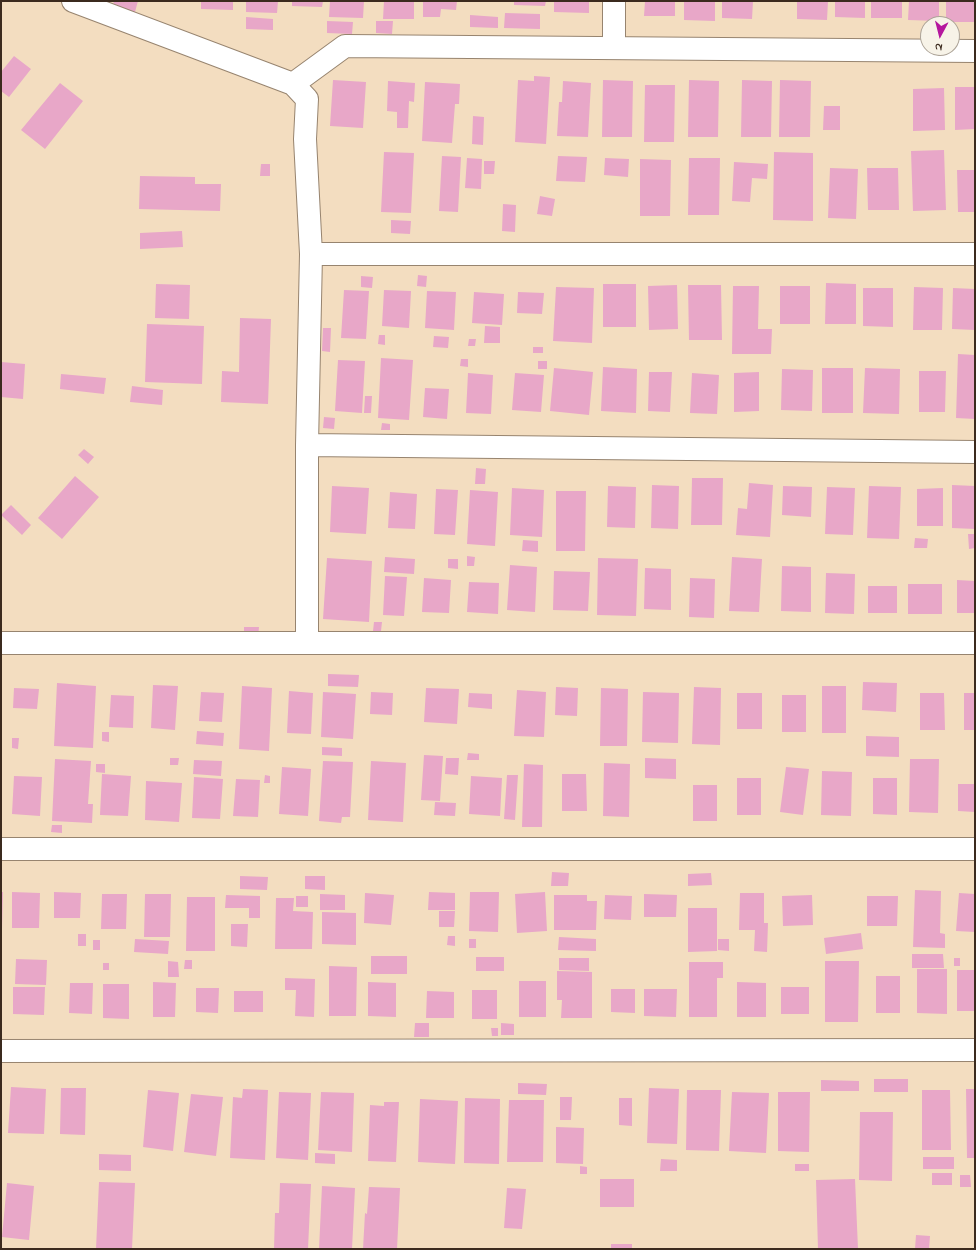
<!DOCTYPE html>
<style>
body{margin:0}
#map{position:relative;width:976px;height:1250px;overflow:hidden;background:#f3ddc0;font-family:"Indie Flower",sans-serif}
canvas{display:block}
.frame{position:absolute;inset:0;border:2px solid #3b2a1e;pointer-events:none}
.north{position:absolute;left:920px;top:16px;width:40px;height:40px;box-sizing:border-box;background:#f7f3e8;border:1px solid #aca397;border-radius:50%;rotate:187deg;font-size:11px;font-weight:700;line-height:16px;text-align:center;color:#3b2a1e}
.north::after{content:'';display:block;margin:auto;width:14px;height:18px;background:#b5179e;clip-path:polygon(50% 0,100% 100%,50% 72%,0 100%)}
</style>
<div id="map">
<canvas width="976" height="1250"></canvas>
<div class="frame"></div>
<div class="north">N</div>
</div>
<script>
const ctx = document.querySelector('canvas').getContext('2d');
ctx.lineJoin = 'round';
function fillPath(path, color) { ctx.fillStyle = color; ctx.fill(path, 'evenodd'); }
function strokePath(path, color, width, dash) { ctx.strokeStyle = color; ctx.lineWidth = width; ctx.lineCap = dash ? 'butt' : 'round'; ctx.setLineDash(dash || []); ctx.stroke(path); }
const building = new Path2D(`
 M114 1H138L135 12 113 5Z
 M201 1H233V10L201 9Z
 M246 1H278L277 13 246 12Z
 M292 1H323L322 7 292 6Z
 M330 1H364L363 18 329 17Z
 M384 1H414V19H383Z
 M423 1H457L456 10 441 9 440 17H423Z
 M514 1H546L545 6 514 5Z
 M554 1H589V13L554 12Z
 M645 1H675V16H644Z
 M684 1H715V21L684 20Z
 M722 1H753L752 19 722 18Z
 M797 1H828L827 20 797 19Z
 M835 1H865V18L835 17Z
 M871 1H902V18H871Z
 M909 1H939V21L908 20Z
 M946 1H975V22H946Z
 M505 13 540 14V29L504 28Z
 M470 15 498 17V28L470 27Z
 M246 17 273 19V30L246 29Z
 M327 21 353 22 352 34 327 33Z
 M376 21H393L392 34 376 33Z
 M14 56 31 69 9 97 1 91V72Z
 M534 76 550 77 546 144 515 142 518 80 534 81Z
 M333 80 366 82 363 128 330 126Z
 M603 80 633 81 632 137H602Z
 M689 80 719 81 718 137H688Z
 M742 80 772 81 771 137H741Z
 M780 80 811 81 810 137H779Z
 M388 81 415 83 414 102 409 101 408 128H397V112L387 111Z
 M563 81 591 83 588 137 557 136 559 102H562Z
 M425 82 460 84 459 104H455L452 143 422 141Z
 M60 83 83 101 45 149 21 130Z
 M645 85H675L674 142H644Z
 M955 87H975V129L955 130Z
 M944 88 945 130 913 131V89Z
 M824 106H840V130H823Z
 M473 116 484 117 483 145 472 144Z
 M944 150 946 210 913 211 911 151Z
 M384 152 414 153 411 213 381 212Z
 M774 152 813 153V221L773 220Z
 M442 156 461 157 458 212 439 211Z
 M558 156 587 157 585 182 556 181Z
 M467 158 482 159 481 189 465 188Z
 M605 158 629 159 628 177 604 175Z
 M689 158H720L719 215H688Z
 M640 159 671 160 670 216H640Z
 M484 161H495L494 174H484Z
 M734 162 768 164 767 179 752 178 750 202 732 201Z
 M261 164H270V176H260Z
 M830 168 858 169 856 219 828 218Z
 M867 168H898L899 210H868Z
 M957 170H975V212H958Z
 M140 176 195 177V184H221L220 211 139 209Z
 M540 196 555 199 552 216 537 214Z
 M503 204 516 205 515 232 502 231Z
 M391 220 411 221 410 234 391 233Z
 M182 231 183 247 140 249V233Z
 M418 275 427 276 426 287 417 286Z
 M361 276 373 277 372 288 361 287Z
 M826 283 856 284V324H825Z
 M156 284 190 285 189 319 155 318Z
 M603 284H636V327H603Z
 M677 285 678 329 649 330 648 286Z
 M688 285H721L722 340H689Z
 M733 286H759L758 329H772L771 354H732Z
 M780 286H810V324H780Z
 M556 287 594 288 592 343 553 341Z
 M914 287 943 288 942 330H913Z
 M863 288H893V327L863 326Z
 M953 288 975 289V330L952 329Z
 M344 290 369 291 366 339 341 338Z
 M384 290 411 291 409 328 382 326Z
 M427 291 456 292 454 330 425 328Z
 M474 292 504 294 502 325 472 323Z
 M518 292 544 293 542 314 517 313Z
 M240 318 271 319 268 404 221 402 222 371 239 372Z
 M147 324 204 326 202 384 145 382Z
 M485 326 500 327V343H484Z
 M323 328H331L330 352 322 351Z
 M379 335H385V345L378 344Z
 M434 336 449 337 448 348 433 347Z
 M469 339H476L475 346H468Z
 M533 347H543V353H533Z
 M958 354 975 355V419L956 418Z
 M381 358 413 360 409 420 378 418Z
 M461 359H468V367L460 366Z
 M338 360 365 361 362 413 335 411Z
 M538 361H547V369H538Z
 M1 362 25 364 23 399 1 397Z
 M603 367 637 369 636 413 601 411Z
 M554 368 593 372 589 415 550 411Z
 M822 368H853V413H822Z
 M865 368 900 369 899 414 863 413Z
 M782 369 813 370 812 411 781 410Z
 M919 371H946L945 412H919Z
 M649 372H672L670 412 648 411Z
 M759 372V411L734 412V373Z
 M468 373 493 375 491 414 466 413Z
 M515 373 544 375 541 412 512 410Z
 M692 373 719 375 717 414 690 413Z
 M61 374 106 378 104 394 60 389Z
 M132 386 163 390 162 405 130 402Z
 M425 388 449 389 447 419 423 417Z
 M365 396H372L371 413H364Z
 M324 417 335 418 334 429 323 428Z
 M382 423 390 424V430H381Z
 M84 449 94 457 88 464 78 455Z
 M476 468 486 469 485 484H475Z
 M75 476 99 497 62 539 38 518Z
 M692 478H723L722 525H691Z
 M749 483 773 485 770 537 736 535 738 508 747 509Z
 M652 485 679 486 678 529 651 528Z
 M952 485 975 486V529L952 528Z
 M332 486 369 488 366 534 330 532Z
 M608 486 636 487 635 528 607 527Z
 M783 486 812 487 811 517 782 515Z
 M869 486 901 487 899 539 867 538Z
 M827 487 855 488 853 535 825 534Z
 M512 488 544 490 542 537 510 535Z
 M943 488V526H917V489Z
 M436 489 458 490 455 535 434 534Z
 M470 490 498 492 495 546 467 544Z
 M556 491H586L585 551H556Z
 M390 492 417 494 415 529 388 528Z
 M11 505 31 525 22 535 1 515Z
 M968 534H975V548L969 549Z
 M915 538 928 539 927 548H914Z
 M523 540 538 541V552L522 551Z
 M467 556 475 557 474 566H467Z
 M385 557 415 559 414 574 384 572Z
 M732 557 762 559 759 612 729 611Z
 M327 558 372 561 369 622 323 619Z
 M598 558 638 559 636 616 597 615Z
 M448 559H458V569L448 568Z
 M510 565 537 567 535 612 507 610Z
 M782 566 811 567V612L781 611Z
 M645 568 671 569V610L644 609Z
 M554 571 590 572 588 611 553 610Z
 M826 573 855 574 854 614 825 613Z
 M385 576 407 577 404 616 383 615Z
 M424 578 451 580 449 613 422 612Z
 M690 578 715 579 714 618 689 617Z
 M957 580 975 581V613H957Z
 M469 582 499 583 498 614 467 612Z
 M908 584H942V614H908Z
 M868 586H897V613H868Z
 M374 622H382L381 631H373Z
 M244 627H259L258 637 244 636Z
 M328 674 359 675 358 687 328 686Z
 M863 682 897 683 896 712 862 710Z
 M57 683 96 686 93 748 54 746Z
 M153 685 178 686 175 730 151 728Z
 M242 686 272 688 269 751 239 749Z
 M822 686H846V733H822Z
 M556 687 578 688 577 716 555 715Z
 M694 687 721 688 720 745 692 744Z
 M14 688 39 689 37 709 13 708Z
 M426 688 459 689 457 724 424 722Z
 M601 688 628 689 627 746H600Z
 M517 690 546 692 544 737 514 736Z
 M289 691 313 693 311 734 287 733Z
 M201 692 224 693 222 722 199 721Z
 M323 692 356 694 353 739 321 737Z
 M371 692 393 693 392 715 370 714Z
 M643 692 679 693 678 743 642 742Z
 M469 693 492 694V709L468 707Z
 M737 693H762V729H737Z
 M920 693H944L945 730H920Z
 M964 693H975V730H964Z
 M111 695 134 696 133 728 109 727Z
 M782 695H806V732H782Z
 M197 731 224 733 223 746 196 744Z
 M102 732H109V742L102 741Z
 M866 736 899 737V757L866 756Z
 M12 738H19L18 749 12 748Z
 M322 747 342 748V756L322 755Z
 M468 753 479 754V760H467Z
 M424 755 443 756 440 801 421 800Z
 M170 758H179L178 765H170Z
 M446 758H459L458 775 445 774Z
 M645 758 676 759V779L645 778Z
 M55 759 91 761 88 804H93L92 823 52 821Z
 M910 759H939L938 813 909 812Z
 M194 760 222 761 221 776 193 774Z
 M323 761 353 762 350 817H342L341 823 319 821Z
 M371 761 406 763 403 822 368 820Z
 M604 763 630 764 629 817 603 816Z
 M96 764H105V773L96 772Z
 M524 764 543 765 542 827H522Z
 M282 767 311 769 308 816 279 814Z
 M786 767 809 769 803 815 780 812Z
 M822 771 852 772 851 816 821 815Z
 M102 774 131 776 128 816 100 815Z
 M562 774H586L587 811H562Z
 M265 775 270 776V783H264Z
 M507 775H518L515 820 504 819Z
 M14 776 42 777 40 816 12 814Z
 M471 776 502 778 500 816 469 814Z
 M194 777 223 779 220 819 192 818Z
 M737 778H761V815H737Z
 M873 778H897V815L873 814Z
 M236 779 260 780 258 817 233 816Z
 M146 781 182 783 179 822 145 820Z
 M958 784H975V812L958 811Z
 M693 785H717V821H693Z
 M435 802 456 803 455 816 434 815Z
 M52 825H62V833L51 832Z
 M552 872 569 873 568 886H551Z
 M711 873 712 885 688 886V874Z
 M240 876 268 877 267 890 240 889Z
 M305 876H325V890L305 889Z
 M915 890 941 891 940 933 945 934V948L913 947Z
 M1 892H3L2 929H1Z
 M12 892 40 893 39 928H12Z
 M54 892 81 893 80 918H54Z
 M429 892 455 893V910H428Z
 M470 892H499L498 932 469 931Z
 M545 892 547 931 517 933 515 894Z
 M365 893 394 895 391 925 364 923Z
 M740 893H764V923H768L767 952 754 951 755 930H739Z
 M959 893 975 894V932L956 931Z
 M102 894H127L126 929H101Z
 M145 894H171L170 937H144Z
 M320 894 345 895V910H320Z
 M644 894 677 895 676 917H644Z
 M226 895 260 896V918H249V908H225Z
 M554 895H587V901H597L596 930H554Z
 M605 895 632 896 631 920 604 919Z
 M812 895 813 925 783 926 782 896Z
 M296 896H308V907H296Z
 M867 896H898L897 926H867Z
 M187 897H215V951H186Z
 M276 898H294L293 911 313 912 312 949H275Z
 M688 908H717V951L688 952Z
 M439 911H455L454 927H439Z
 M322 912 356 913V945L322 944Z
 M231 924H248L247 947 231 946Z
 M861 933 863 949 826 954 824 938Z
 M78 934H86V946H78Z
 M448 936H455V946L447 945Z
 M559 937 596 939V951L558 950Z
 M135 939 169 941 168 954 134 952Z
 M469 939H476V948H469Z
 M718 939H729V951L718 950Z
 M93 940H100V950H93Z
 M912 954H943L944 968H912Z
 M371 956H407V974H371Z
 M476 957H504V971H476Z
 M559 958H589V971L559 970Z
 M954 958H960V966H954Z
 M16 959 47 960 46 985 15 984Z
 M185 960H192V969H184Z
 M168 961 178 962 179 977H168Z
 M825 961H859L858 1022H825Z
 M689 962H723V978H717V1017H689Z
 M103 963H109V970H103Z
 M329 966 357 967 356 1016H329Z
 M917 969H947V1014L917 1013Z
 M957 970H975V1011H957Z
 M557 971 592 972V1018H561L562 1000H557Z
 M876 976H900V1013H876Z
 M285 978 315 979 314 1017 295 1016 296 990H285Z
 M519 981H546V1017H519Z
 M153 982 176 983 175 1017H153Z
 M368 982 396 983V1017L368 1016Z
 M737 982 766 983V1017H737Z
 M70 983H93L92 1014 69 1013Z
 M103 984H129V1019L103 1018Z
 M13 987H45L44 1015 13 1014Z
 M781 987H809V1014H781Z
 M196 988H219L218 1013 196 1012Z
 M611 989H635V1013L611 1012Z
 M644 989H677L676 1017 644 1016Z
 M472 990H497V1019H472Z
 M234 991H263V1012H234Z
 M427 991 454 992V1018H426Z
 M415 1023H429V1037H414Z
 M501 1023 514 1024V1035H501Z
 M491 1028H498V1036H492Z
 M874 1079H908V1092H874Z
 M821 1080 859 1081V1091H821Z
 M518 1083 547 1084 546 1095 518 1094Z
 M11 1087 46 1089 44 1134 8 1133Z
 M61 1088H86L85 1135 60 1134Z
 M649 1088 679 1089 677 1144 647 1143Z
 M243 1089 268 1090 265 1160 230 1158 233 1097 242 1098Z
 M966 1089H975V1158H967Z
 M148 1090 179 1093 173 1151 143 1147Z
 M687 1090H721L719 1151 686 1150Z
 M922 1090H950L951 1150H922Z
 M279 1092 311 1093 308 1160 276 1158Z
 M321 1092 354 1093 352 1152 318 1150Z
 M732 1092 769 1093 766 1153 729 1151Z
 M778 1092H810L809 1152 778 1151Z
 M191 1094 223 1097 216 1156 184 1152Z
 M560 1097H572L571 1120H560Z
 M465 1098 500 1099 499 1164 464 1163Z
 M619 1098H632V1126L619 1125Z
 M420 1099 458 1101 455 1164 418 1162Z
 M509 1100H544L543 1162H507Z
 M384 1102H399L396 1162 368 1161 370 1105 384 1106Z
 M860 1112H893L892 1181 859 1180Z
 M556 1127 584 1128 583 1164 556 1163Z
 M315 1153 335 1154V1164L315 1163Z
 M99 1154 131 1155V1171L99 1170Z
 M923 1157H954V1169H923Z
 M661 1159 677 1160V1171H660Z
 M795 1164H809V1171H795Z
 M580 1166 587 1167V1174H580Z
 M932 1173H952V1185H932Z
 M960 1175H970L971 1187H960Z
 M600 1179H634V1207H600Z
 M855 1179 858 1249H818L816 1180Z
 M99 1182 135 1183 132 1249H96Z
 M7 1183 34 1186 29 1240 2 1237Z
 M280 1183 311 1184 308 1249H274L275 1213H279Z
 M322 1186 355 1188 352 1249H319Z
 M369 1187 400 1188 397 1249H363L365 1213 367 1214Z
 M507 1188 526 1189 522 1229 504 1228Z
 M916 1235 930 1236 929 1249H915Z
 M611 1244H632V1249H611Z`);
const street = new Path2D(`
 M73 1 293 84
 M614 1V48
 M311 254H975
 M307 445 975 452
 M1 643H975
 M307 643V445L311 254 305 139 307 99 293 84 345 46 975 51
 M1 849H975
 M1 1051 975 1050`);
fillPath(building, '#e8a7c8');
strokePath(street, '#97846f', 24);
strokePath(street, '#fff', 22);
</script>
